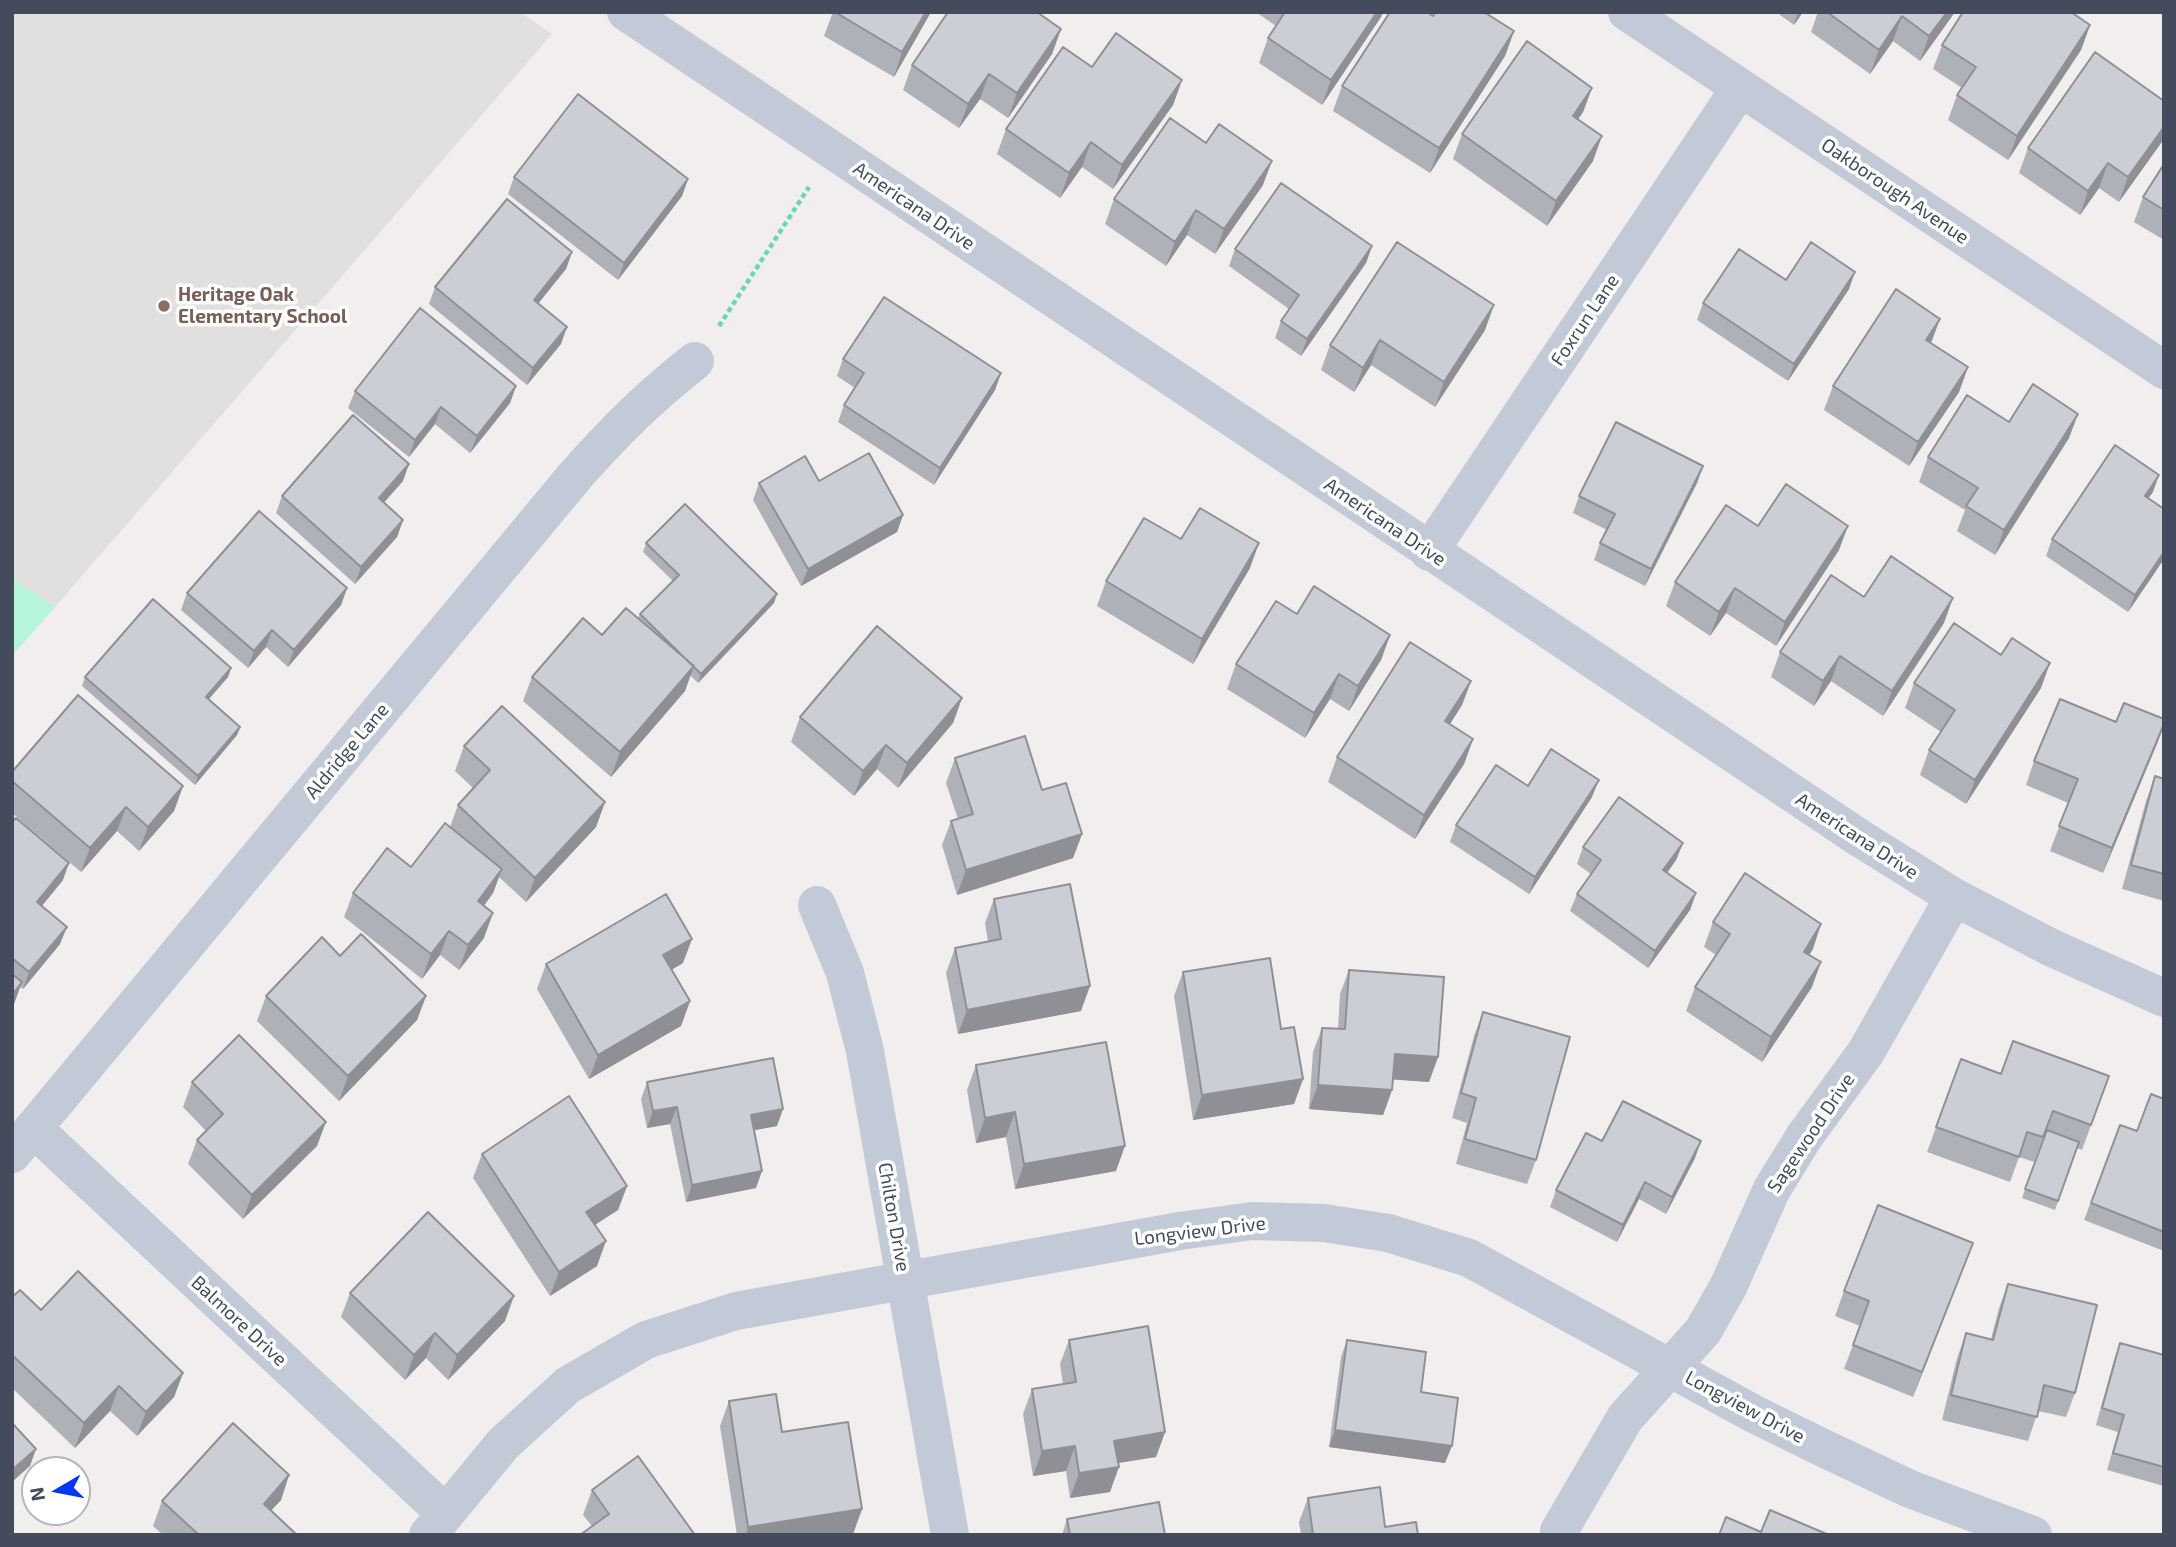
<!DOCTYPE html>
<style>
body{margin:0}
#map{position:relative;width:2176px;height:1547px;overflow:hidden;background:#f1eeed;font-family:"Exo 2",sans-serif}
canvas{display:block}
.frame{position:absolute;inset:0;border:14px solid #444b5d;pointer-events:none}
.north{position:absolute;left:21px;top:1456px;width:70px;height:70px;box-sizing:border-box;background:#fff;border:2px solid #b4b7be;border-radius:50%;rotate:260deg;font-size:19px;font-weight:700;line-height:28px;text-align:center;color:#444b5d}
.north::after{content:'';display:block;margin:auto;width:24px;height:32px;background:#0336f5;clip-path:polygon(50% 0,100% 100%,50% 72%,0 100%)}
</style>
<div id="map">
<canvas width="2176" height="1547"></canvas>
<div class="frame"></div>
<div class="north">N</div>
</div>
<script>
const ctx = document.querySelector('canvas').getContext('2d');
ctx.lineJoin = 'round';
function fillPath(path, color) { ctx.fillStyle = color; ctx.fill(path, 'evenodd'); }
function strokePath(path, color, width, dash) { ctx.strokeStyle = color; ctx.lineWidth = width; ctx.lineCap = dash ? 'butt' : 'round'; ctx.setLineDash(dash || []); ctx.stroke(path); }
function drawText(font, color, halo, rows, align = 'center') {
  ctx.font = font + ' "Exo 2",sans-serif'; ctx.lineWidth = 7; ctx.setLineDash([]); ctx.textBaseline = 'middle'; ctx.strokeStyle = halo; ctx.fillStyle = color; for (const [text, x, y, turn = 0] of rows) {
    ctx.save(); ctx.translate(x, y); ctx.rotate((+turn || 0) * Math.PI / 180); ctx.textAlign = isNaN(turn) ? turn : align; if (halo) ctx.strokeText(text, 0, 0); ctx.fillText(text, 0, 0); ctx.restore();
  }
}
const education = new Path2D(`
 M12 12H520L552 34 55 607 12 578Z`);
const green = new Path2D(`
 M12 578 55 607 12 656Z`);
const path = new Path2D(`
 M719 326 809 187`);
const street = new Path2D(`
 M626 12 1858 837 1954 897 2052 948 2164 998
 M1627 12 2164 370
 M1429 552 1740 88
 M817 905 845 973 865 1051 950 1535
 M33 1128 445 1513
 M12 1154 575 476C614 432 648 398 695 361
 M1559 1531 1625 1418 1703 1331 1728 1287 1772 1189 1804 1137 1866 1052 1954 897
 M428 1535 503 1444 568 1385 646 1340 736 1311 1180 1231 1252 1221 1324 1223 1388 1233 1469 1258 1754 1414 1819 1446 1910 1489 2033 1535`);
const wall = new Path2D(`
 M833 12H931L894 77 824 36Z
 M1256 12H1383L1381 17 1322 105 1259 63 1268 38 1276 26Z
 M1776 12H1803L1794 25Z
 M1818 12H1955L1920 61 1893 41 1870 74 1811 32Z
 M1433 16 1514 31 1505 56 1430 173 1333 111 1342 86Z
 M2090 25 2081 50 2008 160 1948 120 1957 95 1962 88 1933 69 1942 45Z
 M1061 29 1052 54 1008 118 980 99 959 128 903 90 912 65Z
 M1092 67 1182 80 1173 105 1113 189 1082 167 1060 198 997 154 1006 129Z
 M1592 88 1583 112 1578 119 1593 161 1547 226 1453 159 1462 134Z
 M2164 101 2119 202 2099 188 2080 215 2019 173 2028 148Z
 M2164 164V240L2134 222 2143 197Z
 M514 177 688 179 682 196 618 280 508 194Z
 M1263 185 1215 254 1187 235 1166 266 1105 224 1114 199Z
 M1372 246 1366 263 1301 356 1275 338 1281 321 1289 309 1229 266 1235 249Z
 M572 252 566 269 538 304 561 344 527 385 429 304 435 287Z
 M1786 280 1849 289 1788 381 1697 320 1703 303Z
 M1485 330 1435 407 1371 365 1354 392 1321 370 1330 345Z
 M1931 344 1968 367 1959 392 1909 466 1824 410 1833 386Z
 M843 359 1001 373 995 390 934 485 838 422 844 405 855 388 837 376Z
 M516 386 510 403 470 453 435 424 409 457 348 408 355 391Z
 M2009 422 2069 438 1995 555 1957 531 1965 510 1919 482 1928 457Z
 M1703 466 1697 483 1645 586 1594 560 1600 543 1607 530 1573 513 1579 496Z
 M403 481 384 502 403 520 397 537 355 584 276 513 282 496Z
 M759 483 903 515 897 532 801 586 753 500Z
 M2153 492 2148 498 2164 509V559L2128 612 2046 556 2052 539Z
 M1758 526 1839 550 1776 646 1726 613 1710 636 1666 606 1675 582Z
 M646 543 774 603 698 683 690 675 685 691 611 777 523 701 532 677 602 635 638 618 640 614 673 581 643 552Z
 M1250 568 1193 664 1097 606 1106 581Z
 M347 588 341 605 288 667 266 647 248 668 181 610 187 593Z
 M1297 614 1390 635 1381 660 1349 711 1330 699 1305 738 1227 689 1236 664Z
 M1944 623 1883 716 1831 681 1814 706 1771 677 1780 652Z
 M231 668 228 677 208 699 240 727 237 735 195 785 82 686 85 677Z
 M1471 681 1462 705 1450 724 1473 739 1464 764 1415 839 1328 782 1337 757Z
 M1914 683 2041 688 1966 804 1920 775 1929 750 1941 732 1905 708Z
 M962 698 953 723 898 788 877 769 854 796 791 742 800 717Z
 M2116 722 2164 724 2103 873 2050 851 2068 803 2026 785 2034 761Z
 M464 746 605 802 596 827 526 902 499 877 493 893 484 906V938L459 970 440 955 422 979 344 917 353 893 411 867 450 827 458 805 473 788 455 771Z
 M955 758 1042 790 1082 834 1073 858 957 895 942 845 951 821 958 819 946 783Z
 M12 772 183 786 174 811 139 851 117 831 81 872 12 813Z
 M2155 776 2164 779V901L2122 889 2146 801Z
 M1528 786 1592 797 1529 894 1450 842 1456 825Z
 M12 822 63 880 42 906 60 944 23 989 20 987 12 1008Z
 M1683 843 1676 860 1667 873 1696 893 1690 910 1648 968 1570 911 1577 894 1591 874 1577 864 1583 847Z
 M994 899 1081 1011 958 1034 946 973 955 948 988 941 985 923Z
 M1713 922 1813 949 1809 955 1812 987 1762 1062 1686 1011 1695 987 1716 955 1704 947Z
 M340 956 426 996 417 1020 339 1101 257 1021 266 996Z
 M683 963 671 970 690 1001 681 1026 589 1079 537 989 546 964Z
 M1349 970 1438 1057 1429 1082 1393 1079 1392 1090 1383 1115 1309 1109 1313 1052 1322 1028 1338 1029 1340 994Z
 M1183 972 1281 1029 1303 1079 1294 1104 1193 1120 1174 996Z
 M1483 1012 1536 1160 1527 1184 1456 1164 1467 1123 1452 1118 1474 1036Z
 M1961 1059 2001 1074 2109 1076 2082 1150 2077 1148 2055 1210 2022 1198 2044 1136 2034 1162 2019 1157 2010 1182 1927 1152Z
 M976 1065 1116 1171 1015 1189 1006 1137 976 1143 967 1090Z
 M192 1082 317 1146 243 1219 188 1164 197 1140 206 1131 183 1107Z
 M647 1082 777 1126 754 1130 756 1188 686 1202 670 1124 647 1128 641 1099Z
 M2164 1099V1251L2084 1220 2120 1125 2137 1131Z
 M1602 1141 1695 1158 1666 1214 1639 1199 1617 1242 1550 1207 1556 1190Z
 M482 1154 627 1186 618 1210 595 1225 597 1266 550 1296 473 1178Z
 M1973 1243 1913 1397 1844 1369 1860 1326 1835 1316 1844 1291Z
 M2008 1284 2075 1393 2066 1417 2038 1411 2028 1441 1942 1420 1957 1358 1966 1333 1991 1339 1999 1308Z
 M350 1293 505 1321 448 1380 426 1358 405 1380 341 1317Z
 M12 1297 183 1373 174 1397 137 1436 110 1411 75 1448 12 1388Z
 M1069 1340 1165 1432 1156 1457 1118 1463 1110 1492 1070 1498 1066 1471 1033 1476 1023 1414 1032 1389 1063 1384 1060 1364Z
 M1347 1340 1421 1392 1445 1463 1329 1447 1341 1357Z
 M2120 1343 2164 1355V1486L2107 1470 2118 1432 2096 1425 2114 1360Z
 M729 1401 782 1432 862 1509 853 1534 846 1535H737L720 1426Z
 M289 1475 281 1500 271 1510 297 1535H163L153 1526 162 1501Z
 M592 1490 695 1535 592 1526 583 1515Z
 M1308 1498 1385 1527 1418 1535H1301L1299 1522Z
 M1067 1519 1165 1535H1062Z`);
const shadedWall = new Path2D(`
 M926 12H931L894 77 902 52Z
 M1377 12H1383L1381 17 1322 105 1331 80Z
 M1798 12H1803L1794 25Z
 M1947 12H1955L1920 61 1929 36Z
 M1902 16 1893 41 1870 74 1879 50Z
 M2090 25 2081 50 2008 160 2017 136Z
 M1061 29 1052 54 1008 118 1017 93Z
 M1514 31 1505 56 1430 173 1439 148Z
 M989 74 980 99 959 128 968 104Z
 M1182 80 1173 105 1113 189 1122 165Z
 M1592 88 1583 112 1564 140 1573 116Z
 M2164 127V139L2119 202 2128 177Z
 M1602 136 1593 161 1547 226 1556 201Z
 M1091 142 1082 167 1060 198 1069 173Z
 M1272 161 1263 185 1215 254 1224 229Z
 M2108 163 2099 188 2080 215 2088 191Z
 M688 179 682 196 618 280 624 263Z
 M1196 210 1187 235 1166 266 1175 242Z
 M1372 246 1366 263 1301 356 1307 339Z
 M572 252 566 269 527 317 534 300Z
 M1855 272 1849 289 1788 381 1794 364Z
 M1494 305 1485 330 1435 407 1444 382Z
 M1940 319 1931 343 1926 340Z
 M567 327 561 344 527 385 533 368Z
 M1380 340 1371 365 1354 392 1363 368Z
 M1968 367 1959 392 1909 466 1918 442Z
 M1001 373 995 390 934 485 940 468Z
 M516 386 510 403 470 453 477 436Z
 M441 407 435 424 409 457 415 440Z
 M2078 414 2069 438 1995 555 2004 530Z
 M409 464 403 481 373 515 379 498Z
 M1703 466 1697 483 1645 586 1651 569Z
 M2159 475 2153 492 2138 513 2145 496Z
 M903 515 897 532 801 586 808 569Z
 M403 520 397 537 355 584 361 567Z
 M1848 526 1839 550 1776 646 1785 622Z
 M1259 543 1250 568 1193 664 1202 639Z
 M2164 552V559L2128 612 2135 595Z
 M347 588 341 605 288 667 294 650Z
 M1735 588 1726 613 1710 636 1719 612Z
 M777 594 774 603 698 683 701 674Z
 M1953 598 1944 623 1883 716 1892 691Z
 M272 630 266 647 248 668 254 651Z
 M1390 635 1381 660 1349 711 1358 686Z
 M1840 656 1831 681 1814 706 1823 681Z
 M2050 663 2041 688 1966 804 1975 780Z
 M694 666 685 691 611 777 620 752Z
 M231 668 228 677 203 706 206 697Z
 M1339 674 1330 699 1305 738 1314 713Z
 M1471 681 1462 705 1436 746 1445 721Z
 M962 698 953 723 898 788 907 763Z
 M2164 724 2157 744 2103 873 2112 848Z
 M240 727 237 735 195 785 198 776Z
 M1473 739 1464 764 1415 839 1424 815Z
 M886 745 877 769 854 796 863 771Z
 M1599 780 1592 797 1529 894 1535 877Z
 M183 786 174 811 139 851 148 827Z
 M605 802 596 827 526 902 535 878Z
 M126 807 117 831 81 872 90 848Z
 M1082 834 1073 858 957 895 966 870Z
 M1683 843 1676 860 1657 887 1663 870Z
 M69 863 63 880 31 919 37 902Z
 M502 869 493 893 469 926 478 901Z
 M1696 893 1690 910 1648 968 1655 951Z
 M493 913 484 938 459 970 468 945Z
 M1821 924 1813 949 1795 976 1804 952Z
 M67 927 60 944 23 989 29 972Z
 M449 931 440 955 422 979 431 954Z
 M692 939 683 963 654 980 663 955Z
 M1821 962 1812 987 1762 1062 1771 1037Z
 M22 982 13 1007 12 1008V995Z
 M1090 986 1081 1011 958 1034 967 1010Z
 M426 996 417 1020 339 1101 348 1076Z
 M690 1001 681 1026 589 1079 598 1055Z
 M1395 1054 1438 1057 1429 1082 1386 1079Z
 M1303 1079 1294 1104 1193 1120 1202 1095Z
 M1318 1085 1392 1090 1383 1115 1309 1109Z
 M677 1107 670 1124 647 1128 653 1111Z
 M783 1109 777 1126 745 1132 751 1115Z
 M1015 1112 1006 1137 976 1143 985 1118Z
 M326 1122 317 1146 243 1219 252 1195Z
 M1701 1141 1695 1158 1666 1214 1672 1197Z
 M1125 1146 1116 1171 1015 1189 1024 1164Z
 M762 1171 756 1188 686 1202 692 1185Z
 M1645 1182 1639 1199 1617 1242 1623 1225Z
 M627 1186 618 1210 577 1236 586 1212Z
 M606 1241 597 1266 550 1296 559 1272Z
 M1973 1243 1964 1267 1913 1397 1922 1372Z
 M514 1296 505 1321 448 1380 457 1355Z
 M435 1333 426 1358 405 1380 414 1355Z
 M183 1373 174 1397 137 1436 146 1412Z
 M119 1386 110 1411 75 1448 84 1423Z
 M1335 1430 1452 1446 1445 1463 1329 1447Z
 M1165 1432 1156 1457 1105 1465 1114 1441Z
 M1075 1446 1066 1471 1033 1476 1042 1451Z
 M36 1449 30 1466 12 1482V1470Z
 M1119 1467 1110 1492 1070 1498 1079 1473Z
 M289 1475 281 1500 255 1528 264 1504Z
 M862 1509 853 1534 846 1535H746L748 1527Z`);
const building = new Path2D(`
 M835 12H926L902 52Z
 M948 12H1037L1061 29 1017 93 989 74 968 104 912 65Z
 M1285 12H1377L1331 80 1268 38Z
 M1390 12H1427L1433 16 1436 12H1484L1514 31 1439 148 1342 86Z
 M1827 12H1947L1929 36 1902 16 1879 50Z
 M1963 12H2071L2090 25 2017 136 1957 95 1976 67 1942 45Z
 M1116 33 1182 80 1122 165 1091 142 1069 173 1006 129 1063 47 1092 67Z
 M1527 41 1592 88 1573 116 1602 136 1556 201 1462 134Z
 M2095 52 2164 101V127L2128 177 2108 163 2088 191 2028 148Z
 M578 94 688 179 624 263 514 177Z
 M1170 118 1206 143 1219 124 1272 161 1224 229 1196 210 1175 242 1114 199Z
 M2164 164V210L2143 197Z
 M1281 183 1372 246 1307 339 1281 321 1299 295 1235 249Z
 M507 199 572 252 534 300 567 327 533 368 435 287Z
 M1397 242 1494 305 1444 382 1380 340 1363 368 1330 345Z
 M1811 242 1855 272 1794 364 1703 303 1739 249 1786 280Z
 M1896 289 1940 319 1926 340 1968 367 1918 442 1833 386Z
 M884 297 1001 373 940 468 844 405 864 373 843 359Z
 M420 308 516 386 477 436 441 407 415 440 355 391Z
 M2033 384 2078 414 2004 530 1966 506 1978 488 1928 457 1967 395 2009 422Z
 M353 415 409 464 379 498 403 520 361 567 282 496Z
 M1616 422 1703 466 1651 569 1600 543 1615 514 1579 496Z
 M2115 445 2159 475 2145 496 2164 509V552L2135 595 2052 539Z
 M869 453 903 515 808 569 759 483 805 456 819 481Z
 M1786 484 1848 526 1785 622 1735 588 1719 612 1675 582 1726 505 1758 526Z
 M685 504 777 594 701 674 640 614 679 575 646 543Z
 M1200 508 1259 543 1202 639 1106 581 1144 518 1181 539Z
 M259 511 347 588 294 650 272 630 254 651 187 593Z
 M1891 556 1953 598 1892 691 1840 656 1823 681 1780 652 1831 575 1864 597Z
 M1314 586 1390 635 1358 686 1339 674 1314 713 1236 664 1276 601 1297 614Z
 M153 599 231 668 206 697 240 727 198 776 85 677Z
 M626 608 694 666 620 752 532 677 583 618 602 635Z
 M1954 623 2001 655 2012 638 2050 663 1975 780 1929 750 1955 710 1914 683Z
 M877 626 962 698 907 763 886 745 863 771 800 717Z
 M1410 642 1471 681 1445 721 1473 739 1424 815 1337 757Z
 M78 695 183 786 148 827 126 807 90 848 12 781V772Z
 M2060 699 2116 722 2124 703 2164 719V724L2112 848 2059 826 2078 779 2034 761Z
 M502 706 605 802 535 878 458 805 490 770 464 746Z
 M1025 736 1042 790 1066 783 1082 834 966 870 951 821 973 814 955 758Z
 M1551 749 1599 780 1535 877 1456 825 1496 765 1528 786Z
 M2155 776 2164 779V874L2131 865Z
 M1619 797 1683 843 1663 870 1696 893 1655 951 1577 894 1601 860 1583 847Z
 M16 818 69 863 37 902 67 927 29 972 12 958V822Z
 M445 823 502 869 478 901 493 913 468 945 449 931 431 954 353 893 387 848 411 867Z
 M1745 873 1821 924 1804 952 1821 962 1771 1037 1695 987 1730 934 1713 922Z
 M1070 884 1090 986 967 1010 955 948 1001 939 994 899Z
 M666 894 692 939 663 955 690 1001 598 1055 546 964Z
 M361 934 426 996 348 1076 266 996 322 937 340 956Z
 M1270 958 1281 1029 1294 1027 1303 1079 1202 1095 1183 972Z
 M1349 970 1444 977 1438 1057 1395 1054 1392 1090 1318 1085 1322 1028 1345 1029Z
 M12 974 22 982 12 995Z
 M1483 1012 1570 1037 1536 1160 1465 1139 1476 1098 1461 1093Z
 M239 1035 326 1122 252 1195 197 1140 223 1114 192 1082Z
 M2013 1041 2109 1076 2091 1125 2053 1111 2043 1137 2027 1132 2019 1157 1936 1127 1961 1059 2001 1074Z
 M1106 1042 1125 1146 1024 1164 1015 1112 985 1118 976 1065Z
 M773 1058 783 1109 751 1115 762 1171 692 1185 677 1107 653 1111 647 1082Z
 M2151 1094 2164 1099V1232L2091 1203 2120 1125 2137 1131Z
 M569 1096 627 1186 586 1212 606 1241 559 1272 482 1154Z
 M1623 1101 1701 1141 1672 1197 1645 1182 1623 1225 1556 1190 1586 1133 1602 1141Z
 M2047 1130 2079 1142 2058 1201 2025 1189Z
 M1878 1205 1973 1243 1922 1372 1853 1345 1869 1301 1844 1291Z
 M428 1212 514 1296 457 1355 435 1333 414 1355 350 1293Z
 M78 1271 183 1373 146 1412 119 1386 84 1423 12 1355V1297L20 1290 41 1310Z
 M2008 1284 2097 1305 2075 1393 2044 1385 2037 1417 1951 1395 1966 1333 1993 1340Z
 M1148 1326 1165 1432 1114 1441 1119 1467 1079 1473 1075 1446 1042 1451 1032 1389 1076 1382 1069 1340Z
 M1347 1340 1426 1352 1421 1392 1458 1398 1452 1446 1335 1430Z
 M2120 1343 2164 1355V1467L2113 1453 2124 1415 2102 1408Z
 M776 1394 782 1432 848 1422 862 1509 748 1527 729 1401Z
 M12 1423 36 1449 12 1470Z
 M233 1423 289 1475 264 1504 297 1535H199L162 1501Z
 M638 1456 695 1535H580L609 1514 592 1490Z
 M1380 1487 1385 1527 1416 1522 1418 1535H1313L1308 1498Z
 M1159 1502 1165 1535H1070L1067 1519Z
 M1770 1510 1829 1535H1719L1726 1517 1761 1532Z`);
const markers = [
 [164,306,7,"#8d6e63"]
];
const streetNames = [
 ["Oakborough Avenue",1895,191,34],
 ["Americana Drive",914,206,34],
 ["Foxrun Lane",1585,320,-56],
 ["Americana Drive",1385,522,34],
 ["Aldridge Lane",347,751,-50],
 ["Americana Drive",1857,836,33],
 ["Sagewood Drive",1811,1133,-56],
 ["Chilton Drive",894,1217,80],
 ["Longview Drive",1200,1231,-7],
 ["Balmore Drive",239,1321,43],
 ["Longview Drive",1745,1407,28]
];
const educationNames = [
 ["Heritage Oak",178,295],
 ["Elementary School",178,317]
];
fillPath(education, '#e2dfdf');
fillPath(green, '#b6f4dc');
strokePath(path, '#6ad6b9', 4.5, [5, 3.5]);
strokePath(street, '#c2c9d7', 38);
fillPath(wall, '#afb1b8');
fillPath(shadedWall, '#8f9096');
fillPath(building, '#ccced6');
strokePath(building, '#8f9096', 2);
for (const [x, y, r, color] of markers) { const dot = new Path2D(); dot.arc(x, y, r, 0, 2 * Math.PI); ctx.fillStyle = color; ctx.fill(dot); strokePath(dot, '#fff', 2.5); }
drawText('19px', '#444b5d', '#fff', streetNames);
drawText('bold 19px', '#785e54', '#fff', educationNames, 'left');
</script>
